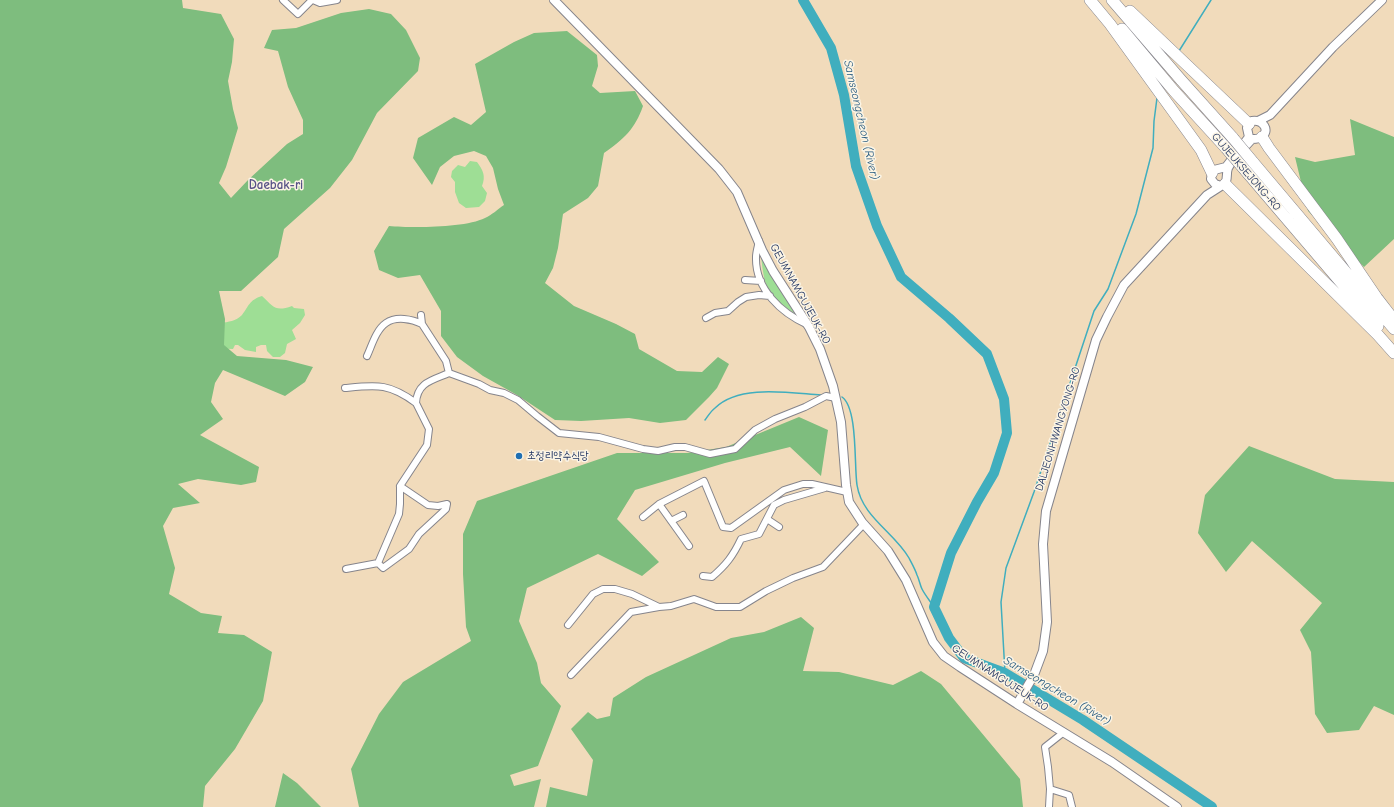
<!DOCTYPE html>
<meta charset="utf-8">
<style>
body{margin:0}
canvas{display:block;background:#f1dbbb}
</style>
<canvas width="1394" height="807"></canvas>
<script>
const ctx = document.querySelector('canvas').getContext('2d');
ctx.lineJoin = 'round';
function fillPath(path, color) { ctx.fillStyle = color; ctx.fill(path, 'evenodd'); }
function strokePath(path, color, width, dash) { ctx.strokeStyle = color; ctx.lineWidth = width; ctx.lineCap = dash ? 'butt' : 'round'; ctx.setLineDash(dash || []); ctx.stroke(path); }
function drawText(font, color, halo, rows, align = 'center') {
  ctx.font = font + ' "Comic Neue","Poor Story",sans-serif'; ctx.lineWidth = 3; ctx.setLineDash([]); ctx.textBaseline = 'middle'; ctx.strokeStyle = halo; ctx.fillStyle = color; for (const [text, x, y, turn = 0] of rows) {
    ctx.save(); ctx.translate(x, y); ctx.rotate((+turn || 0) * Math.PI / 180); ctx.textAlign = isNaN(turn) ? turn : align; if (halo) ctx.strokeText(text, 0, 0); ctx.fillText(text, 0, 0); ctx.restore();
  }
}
const green = new Path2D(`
 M470 161 477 162C483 170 486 176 482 186L487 193 485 201 479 207 466 208 459 203 455 192V182L451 177 452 171 458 165 465 167Z
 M761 256 797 315C767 295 765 291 761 256Z
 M262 296C274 307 275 312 292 306L294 308 304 309 305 315 300 323 292 330 296 339 287 344 285 353 280 357H273L267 351 266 345H261L256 347V352L245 350 238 345H235L233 349 209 348 221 323C228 322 236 321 242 315 249 306 249 300 262 296Z`);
const forest = new Path2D(`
 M0 0H182L183 8 221 14 234 39 232 62 228 81 233 109 238 128 226 167 219 183 231 198 248 180 287 144 303 134V120L288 87 278 51 264 48 272 30 296 28 341 13 369 9 391 14 406 30 420 58 418 71 377 113 352 160 330 188 284 229 278 257 241 291H219L225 319 224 345 237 356 286 360 313 367 305 382 285 396 223 370 215 383 211 402 223 419 200 435 259 467 256 482 241 485 198 479 178 484 200 503 173 508 163 526 175 568 169 594 201 613 222 616 218 633 244 635 272 652 263 701 235 749 205 786 203 807H0Z
 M567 31 597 55 598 66 592 86 600 93 635 91 643 106C635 129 624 139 604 153L598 186 588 198 563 214 558 248 553 268 545 283 574 306 616 324 635 334 639 349 677 371 702 372 718 357 729 364 717 388 709 397 686 420 660 423 629 418 581 421 555 420 517 395 483 376 457 357 441 336V311L420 275 398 278 379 270 374 251 389 226C412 228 465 228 485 218 492 215 498 209 504 205L498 189 493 168 486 156 474 151 454 156 440 167 432 185 413 158 418 138 454 117 471 125 486 112 475 64 514 42 534 33Z
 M1350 119 1394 137V239L1364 267 1308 211 1295 157 1315 162 1355 155Z
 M799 417 828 430 821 476 790 447 725 463 635 490 617 519 659 562 642 576 598 554 527 588 519 621 537 663 541 683 561 706 538 766 510 775 514 786 541 779 534 807H359L351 769 379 714 403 682 471 641 466 627 463 574V534L477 501 617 453H687L726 447Z
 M1249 446 1335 479 1394 482V715L1374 706 1359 730 1327 733 1315 714 1311 652 1300 630 1322 603 1252 541 1226 572 1198 533 1205 495Z
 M801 617 814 628 803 671 839 672 893 685 921 671 941 684 1020 779 1023 807H546L550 787 587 796 593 760 571 729 588 712 597 719 610 716 613 698 646 677 731 638 764 632Z
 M283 773 297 783 321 807H275Z`);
const stream = new Path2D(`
 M1179 51 1211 0
 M842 397C858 408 854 466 857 485 862 517 894 532 909 558 912 564 915 569 917 575 919 579 920 585 922 589 925 595 930 601 934 607
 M705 420C708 416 711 411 715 408 739 384 790 393 821 395
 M1005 673 1001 602 1006 568 1034 492 1094 311 1108 289 1136 214 1153 148 1154 121 1157 98`);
const river = new Path2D(`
 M803 0 831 48 844 95 856 166 877 226 901 277 949 318 987 354 1004 399 1007 433 994 473 977 502 951 553 934 607 949 638 964 658 1005 673 1083 720 1212 807`);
const street = new Path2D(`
 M283 0 298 14 312 0
 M313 0 320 3 337 0
 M759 241C758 246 756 252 756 257 755 289 781 313 808 325
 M745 280 761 281
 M706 318 715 313 728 311 738 302 746 297 759 295 770 296
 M422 324 446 361 449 373 479 384 490 390 504 393 518 400 537 416 559 433 599 437 643 449 658 451 675 447H685L710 454 735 449 755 430 775 419 805 407 826 396 836 398
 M367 356C372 345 376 330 386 323 396 316 412 319 422 324L421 315
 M345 388C377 385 389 383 416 403 417 382 433 380 449 373
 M659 504 689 546
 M643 517 659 504 704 481 723 527 731 528 784 490 803 484H812L847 492
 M767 519 779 527
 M671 521 683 515
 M378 563 383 568 409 549 419 534 446 509 447 504 438 506 428 505 400 486
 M346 569 378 563 399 514 400 504V486L427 445 429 429 416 403
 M703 576 712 577C726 565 733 556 741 539L759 534 774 505 784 500 825 488
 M568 625 593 594 603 589H615L632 594 659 607 671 606 694 599 716 607H740L766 591 793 578 823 567 864 524
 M571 675 631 612 659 607
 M1064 732 1045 747 1048 767 1050 789 1069 795 1072 807
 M1049 807 1050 789`);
const secondary = new Path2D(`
 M554 0 719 169 737 192 762 250 773 271 809 327 820 349 833 386 841 422 846 485 849 502 862 522 888 551 906 580 933 642 944 656 960 667 1017 704 1112 762 1177 807
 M1252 121C1263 119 1271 131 1261 137 1259 139 1255 139 1252 139 1245 147 1233 158 1228 168 1226 173 1228 179 1225 184L1221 186 1215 184 1211 179 1212 173 1214 170 1226 167 1249 137 1247 128Z
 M1258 121 1270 115 1333 47 1382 0
 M1017 704 1034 675 1043 651 1047 622 1043 544 1046 511 1096 340 1107 317 1124 285 1207 195 1221 186`);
const highway = new Path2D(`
 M1090 0 1110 24 1201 150 1212 173
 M1112 0 1181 80 1233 138
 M1130 11 1249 124
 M1122 29 1174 91 1226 148
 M1262 137 1269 148 1337 239 1377 298 1394 320
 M1253 162 1394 329
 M1245 170 1378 326
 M1225 184 1378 335 1394 353`);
const highwayBridge = new Path2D(`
 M1233 138 1253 162
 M1226 148 1245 170`);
const markers = [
 [519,456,4,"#1f6fb2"]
];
const streetNames = [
 ["GUJEUKSEJONG-RO",1246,172,49],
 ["GEUMNAMGUJEUK-RO",800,294,61],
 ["DALJEONHWANGYONG-RO",1058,429,-73],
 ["GEUMNAMGUJEUK-RO",1000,678,33]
];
const poiNames = [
 ["초정리약수식당",527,456]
];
const waterNames = [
 ["Samseongcheon (River)",861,120,77],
 ["Samseongcheon (River)",1057,691,31]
];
const quarterNames = [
 ["Daebak-ri",276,185]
];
fillPath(green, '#9ede95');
fillPath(forest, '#7ebd7e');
strokePath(stream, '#40aebe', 1.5);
strokePath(river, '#40aebe', 10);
strokePath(street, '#86858c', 8);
strokePath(secondary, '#86858c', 10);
strokePath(highway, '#86858c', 12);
strokePath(street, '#fff', 6);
strokePath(secondary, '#fff', 8);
strokePath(highway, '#fff', 11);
strokePath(highwayBridge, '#86858c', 12, []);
strokePath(highwayBridge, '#fff', 11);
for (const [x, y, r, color] of markers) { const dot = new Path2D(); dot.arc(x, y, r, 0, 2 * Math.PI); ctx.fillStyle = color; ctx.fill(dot); strokePath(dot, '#fcf5e5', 1.5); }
drawText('11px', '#1b2f5e', '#fcf5e5', streetNames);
drawText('11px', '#1b2f5e', '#fcf5e5', poiNames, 'left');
drawText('italic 12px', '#285b80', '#fcf5e5', waterNames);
drawText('bold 13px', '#565286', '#fcf5e5', quarterNames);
</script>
